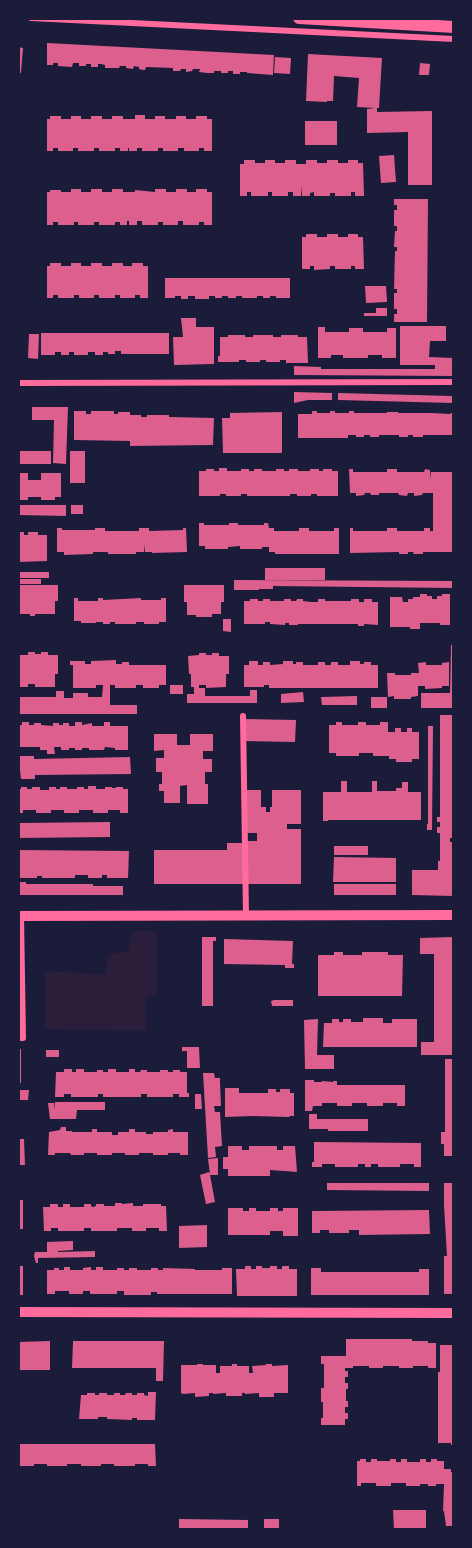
<!DOCTYPE html>
<style>
body{margin:0}
#map{position:relative;width:472px;height:1548px;overflow:hidden;background:#1b1b3a;font-family:"Fira Sans Condensed",sans-serif}
canvas{display:block}
.frame{position:absolute;inset:0;border:20px solid #1b1b3a;pointer-events:none}
</style>
<div id="map">
<canvas width="472" height="1548"></canvas>
<div class="frame"></div>
</div>
<script>
const ctx = document.querySelector('canvas').getContext('2d');
ctx.lineJoin = 'round';
function fillPath(path, color) { ctx.fillStyle = color; ctx.fill(path, 'evenodd'); }
function strokePath(path, color, width, dash) { ctx.strokeStyle = color; ctx.lineWidth = width; ctx.lineCap = dash ? 'butt' : 'round'; ctx.setLineDash(dash || []); ctx.stroke(path); }
const green = new Path2D(`
 M132 931H157V994L145 996 147 1031 45 1029V971L105 974 108 954 128 951Z`);
const building = new Path2D(`
 M47 43 274 55 273 75 247 73V72H240V74H233V71H228V73H221V71H214V73H207L199 72 200 69H193L192 71 186 72V69H181L180 71H173V68L146 67 145 70H143L139 69V67L134 66 133 69 126 68V66H120L119 68H105V65L101 64H98V67H91V64H86V66H79V63H73L72 67 58 66V63H53V65H47Z
 M18 47 23 48 21 73H18Z
 M308 54 382 58 379 108H377V112L432 111V185H408V132L367 133V109L375 108 357 107 359 78 334 76 333 101H327V102L306 101Z
 M275 57 291 58 290 74 274 73Z
 M420 63 430 64 429 75H419Z
 M135 115H145V119H155V116H165V119H176V116H186V119H196V116H207V119H212V151H204V148H199V151H184V148H178V151H163V148H158V151H142V148H137V151H129V148H128V151H120V148H115V151H99V148H94V151H78V148H73V151H58V148H53V151H47V119H50V116H61V119H71V116H81V119H91V116H102V119H112V116H123V119H135Z
 M305 121H337V145H305Z
 M394 155 396 182 381 183 379 156Z
 M244 160H255V163H265V160H275V163H285V160H296V164H306V160H317V163H327V160H338V163H348V160H358V163H363L364 196H355V192H351V196H335V193H330V196H314V192L310 193V196H302V186L301 196H293V192H288V196H272V192H268V196H251V192H247V196H240V164H244Z
 M71 189H81V192H91V189H102V192H112V189H123V192H135V190L155 192V189H166V192H176V189H187V192H196V189H207V192H212V225H204V222H199V225H183V221H178V225H163V222H158V225H142V221H137V225H129V221H127V225H120V222H115V225H99V222H94V225H78V222H74V225H58V222H53V225H47V192H50V190H61V192H71Z
 M394 199H428L427 322H394V314H397V309H394V293H397V289H394L395 251H397V247H394L395 231H397V226H394V210H397V205H394Z
 M306 234H317V237H327V234H338V237H348V234H358V237H363L364 269H355V266H351V269H335V266H330V269L314 270V266H310V269H302V237H306Z
 M50 263H61V266H71V263H81V266H91V263H102V266H112V263H123V266H132V263H143V266H148V298H140V295H135V298H120V295H115V298H99V295H94V298H79V295H74V298H58V295H53V298H47V266H50Z
 M165 278H290V298H276V296H270V298H263V296H257V298H242V296H236V298H228V296H222V298H215V296H209V299H195V296H188V299H181V296H175V298H165Z
 M365 286H386L387 302 366 303Z
 M376 308H387V316H364V313H376Z
 M181 318H196V327H214V364L174 365 173 337H183Z
 M400 326H446V341H430L429 357 454 358V376L294 375V366L321 367V369H435V365H400Z
 M318 327H325V332H349V328H363V332H387V328H396V358H382V355H368V358H343V355H331V358H318Z
 M41 333H169V354H121V351H115V354H108V352H103V355H95V352H88V355H74V352H69V355H61V352H55V355H41Z
 M29 334H39L38 359 28 358Z
 M228 335H245V337H253V335H273V337H281V335H298V337H307L308 363H286V360H280V362H266V360H260V362H246V360H239V362H218V356H220V337H228Z
 M294 392 332 393V400H308L294 403Z
 M338 393 452 396V403L338 400Z
 M32 407H68L66 464 53 463 54 420H32Z
 M74 411H86V414H91V411H114V414H118V412H130V415H141V417H147V415H169V417L214 418 213 445 130 446V441L74 440Z
 M312 411H317V413H330V411H335V413H349V411H354V413H387V412H398V413H431L450 414 451 413H454V441H452V435H423V437H413V435H408V437H399V435H379V437H370V435H364V437H356V435H348V438H298V414H312Z
 M282 412V453H223L222 418H230V413Z
 M452 446H454V552H423V554H413L414 552H408V554H399V552L350 553V528H353V531H387V528H397V531H424V528H430V531H433V493H423L422 495 414 496V493H408L407 496 399 495 398 493H379V495H371L370 493H365L364 495 356 496V493H350L349 469H353V472H387V469H397V472H424L425 469 430 470 431 480V472H452Z
 M18 451H51V464H18Z
 M70 451H85V483H70Z
 M219 468H227V471H241V469H249V471H254V469H262V471H276V469H284V471H289V469H298V471H310V469H319V471H323V469H332V471H338V496H317V494H311V496H297V494H290V496H247V494H241V496H226V494H220V496H199V471H206V469H214V471H219Z
 M18 473H28V480H41V473H61V497H55V500H41V497H28V500H18Z
 M18 505H66V516L18 515Z
 M71 505H83V514H71Z
 M199 523H204V525H229V523H238V525H264V523H268L269 528H274V531H299V528H309V531H334V528H339V554H275V552H269V547H262V549H240V546L228 547V549H205V546H199Z
 M57 528H62V530H95V528H105V531H139V528H149V531L183 530V528H186L187 552 152 553V552H145L144 544V552H136V554H108V552H93V554L64 555V552H57Z
 M18 532H24V535H28V532H38V535H47V561L18 562Z
 M265 568H325V580H265Z
 M18 572H49V578H18Z
 M18 579H41V584H18Z
 M234 580 454 581V588L273 586V589H259V590H234Z
 M18 585H58V601H55V614H35V616H30V614H20Z
 M184 585H224V602H221V614H212V617H196V615H187V602H184Z
 M420 594H427V596H432V599H437V596H442V594H450V625H440V623H420V629H410V627H390V597H402L403 602H408V599H413V597H420Z
 M74 598H78V601H98V598H103V600L141 598V600H161V598H166V622H159V624H144V622H136V624H115V622H110V624H103V622H96V623H81V621H74Z
 M250 599H258V601H263V599H270V601H284V599H291V601H296L297 599H303V601L311 602H318V599H325V601H351V599H359V602H364V599H372V602H378V625L364 624V626H358V624H298V625H289V623H285V625L270 624V622H265V624H244V601H250Z
 M223 619H231V632L223 631Z
 M451 645H454V708H421V693H450Z
 M28 652H35V654H41V652H48V655H58V674H55V687H35V684H28V687H20V673H18V655H28Z
 M199 653H206V655H212V653H219V656H229V674H226V687L206 688V685H199V688H205V696H250V690H257V703H187V694H194V687H191V674H189L188 656 199 655Z
 M116 660V664H122V662H129V665H166V685H159V688H143V685H136V688H115V685H110V705H137V714H18V697H56V691H64V698H73V693H88V697H102L103 685H96V688H73V665H70V661H85V664H91V661Z
 M249 661H258V665H263V662H270V665L283 664V661H293V664H296V662H303V665H318V662H325V665H331V662H338V665H350V661H360V664H364V662H371V665H378V688H269V685H264V687H244V665H249Z
 M426 662V665H442V663L449 662V686H442V688L425 689V686H418V696L411 697V699H394V696L388 697 387 673H395V675H411V673H419L418 663Z
 M170 685H183V694H170Z
 M303 692 304 702 281 703V694Z
 M357 696V705H322L321 697Z
 M371 697H387V708H371Z
 M440 715H454V838H450V842H454V896L412 895V870H438V861H440V833H437V827H440V822H437V817H440Z
 M244 719 296 720 295 742 242 741Z
 M22 722H29V725H34V723H41V725L53 726V723H59V725H63V723H69V726H75V722H82V725L92 723V726H104V722H110V726H128V750H115V748L105 747 104 750H89V748H82V750H75V748H69V750H61V747H54L55 754H47V750H40V747H18V725H22Z
 M336 722H342V725H358V722H366V725H380V722H388V732H395V728H401V732H407V728H412V732H419V759H412V762H396V759H389V756H373V753H359V756H336V753H329V725H336Z
 M428 726H433L432 830H427V824H428Z
 M154 734H177V745H190V734H213V751H203V759H212V772H205V784H208V804H187V785L180 786V803H164V791H159V784H162V772H156V758H164V750L154 751Z
 M18 756H34V759L130 757 131 774 35 775V779H21L20 770H18Z
 M341 781H347V792H372V781H377V791H396V788H402V782H408V792H421V820H328V821H323V792H341Z
 M88 786H96V789H105V787H112V788H116V787H123V789H128V813H120V810H108V813H93V810H79V813H64V810H51V813H36V810H23V813H18V789H21V787H27V789H32V787H40V790H49V787H56V789H60V787H67V789H77V787H84V789H88Z
 M244 790H261V807H266V812H270V807H272V790H301V824H287V829H301V884H154V850H227V843H244V841H257V833H244Z
 M110 822V837L18 838V823Z
 M334 846H368V855H334Z
 M18 850 129 851 128 878H107V875H102V878H88V875H75V878H42V876H37V878H18Z
 M334 857 396 858V882H333Z
 M18 882H26V884H93V886H123V895H18Z
 M334 884H396V895H334Z
 M202 937H216V941H213V1006H202Z
 M454 937V1055H421V1042H434V954H420V938Z
 M224 939 293 941 292 964H294V968H285V965L224 964Z
 M334 952H343V955H362V952H388V955H403L402 996H318V955H334Z
 M274 1000H293V1006H272L271 1001Z
 M363 1018H383V1023H392V1019H417V1047H323L324 1023H332V1019H339V1022H343V1019H351V1022H363Z
 M318 1019 317 1055H334V1069H305L304 1020Z
 M182 1047H199L200 1068H187V1051H182Z
 M18 1049H21V1083H18Z
 M46 1050H59V1057H46Z
 M445 1059H454V1156H444V1144H441V1132H445Z
 M64 1069H72V1072H76V1069H84V1072H97V1070H103V1072H108V1069H116V1072H129V1069H135V1072H140L141 1070H147V1072H160V1070H168V1072H173V1070H180V1072H187V1093H189V1097H179V1094H173V1097H147V1094H141V1097H103V1094H98V1097H71V1094H64V1097H55L56 1072H64Z
 M203 1073H214L215 1078H220V1082L221 1106H214L215 1112H220L222 1146 215 1147 216 1157 208 1158Z
 M305 1080H314V1082H322V1081L333 1082V1081H337V1085H405V1106H397V1103H383V1106H367V1103H352V1106H337V1103H322V1106H313L312 1111H305Z
 M225 1088H239V1093H268V1089H276V1092H280V1089H290V1093H294V1116H290L289 1117 253 1116 225 1117Z
 M18 1090H29L28 1100H18Z
 M195 1094H201L202 1109H195Z
 M55 1102H105V1110H77L76 1119H50L48 1103H54V1110Z
 M309 1114H317V1119H368V1131H328V1129H309Z
 M61 1127H66V1131H72V1132H92V1129H97V1132H112V1135H118V1132H129V1129H135V1132H146V1134H153V1132H168V1130L173 1129V1132H188V1155H180V1153H168V1155H153V1153H139V1155H125V1153H112V1155H97V1153H84V1155H71L70 1153H55V1155H48L49 1132 60 1130Z
 M18 1139H24L25 1165H18Z
 M314 1142 421 1143V1167H414V1164H400V1167H378V1164H371V1167H365V1164H358V1167H335V1164H322V1167H312V1162H314Z
 M228 1146H242V1150H249V1146H277V1150H283V1146H295L297 1172 270 1170V1176H228V1169H223V1157H228Z
 M218 1158V1175H210L215 1202 206 1204 200 1175 209 1172 210 1174 208 1159Z
 M327 1183H429V1191L327 1190Z
 M444 1183H454V1294H444V1256H447L444 1205Z
 M18 1200H23V1229H18Z
 M115 1203H122V1204L133 1203V1206H143V1204H161V1206H166L167 1231H159V1228H146V1231H132V1228H117V1231H91V1228H84V1231H58V1228H51V1231H44L43 1207H50V1204H58V1207H63V1204H70V1207H84V1204H91V1206L93 1207 96 1206V1204H104V1206H115Z
 M228 1208H243V1211H249V1208H256V1211H270V1208H278V1211H283V1208H298V1236H283V1231H270V1235H228Z
 M429 1210 430 1234 359 1235V1230H349V1233H329V1230H320V1233H312V1211Z
 M207 1225V1247L179 1248V1226Z
 M73 1241V1250L58 1251V1252L95 1251V1257L38 1258V1263H36L34 1256 35 1252H47V1242Z
 M18 1266H23V1295H18Z
 M245 1266H251V1269H256V1266H262V1268H270V1266H277V1269H282V1266H289V1269H297V1296H237L236 1269H245Z
 M64 1267H70V1270H83V1268L91 1267V1270H96V1267H103V1270H117V1268H124V1270H129V1268H137V1270H151V1268H158V1270H163V1268L195 1269V1270H222V1268H232V1294H157V1292H151V1295H124V1291H117V1294H90V1291H83V1294H69V1291H55V1294H47V1270H54V1268H59V1270H64Z
 M311 1268H321V1272H419V1269H429V1295H311Z
 M346 1339H412V1341H428V1343H436V1368H428V1366H413V1368H399V1366H383V1368H369V1366H353V1368H345V1371H348V1377H345V1383H348V1389H346V1401H348V1407H345V1413H348V1419H345V1425H321V1418H323V1402H321V1388H324V1364H321V1356H346Z
 M50 1341V1370H18V1342Z
 M73 1341H164L163 1381H156V1368H72Z
 M440 1345H454V1445H451V1443H438V1372H440Z
 M197 1364H203V1365H216V1373H220V1366H232V1364H237V1366H249V1373H253L252 1366 266 1365V1364H272V1366L288 1365V1393H274V1397H259V1393L245 1394V1393H242V1396H226V1393L213 1394V1393H209V1396L195 1397V1393L183 1394 181 1393V1365H197Z
 M148 1392H156L155 1420H137V1418H132V1420L107 1419V1417H98V1419H79L81 1395H87V1393H95V1395H99V1393H107V1395H114V1393H120V1395H125L126 1393H132V1395H137V1393H144V1395L148 1396Z
 M20 1444H155L156 1466H148V1464H135V1466H114V1464H101V1466H81V1464H67V1466H47V1464H34V1466H20Z
 M360 1459H366V1462H371V1459H377V1461H390V1459H396V1462H401V1459H407V1462H420V1459H426V1462H431V1459H437V1461H444V1469H451V1472H454V1526H446L444 1511H443L444 1484H436V1486H428V1484H420V1486H406V1483H391V1486H376V1483H361V1486H357V1461H360Z
 M393 1510H426V1530H394Z
 M179 1519 248 1520V1530H179Z
 M264 1519H279V1530H264Z`);
const minor = new Path2D(`
 M31 18 454 39
 M18 383 451 382
 M243 716 246 916
 M18 1038H23L21 916`);
const tertiary = new Path2D(`
 M18 916 454 915
 M18 1312 454 1313`);
const secondary = new Path2D(`
 M299 18 454 27`);
fillPath(green, '#2a1e3b');
fillPath(building, '#dd5f8e');
strokePath(minor, '#ff6b9d', 6);
strokePath(tertiary, '#ff6b9d', 10);
strokePath(secondary, '#ff6b9d', 12);
</script>
